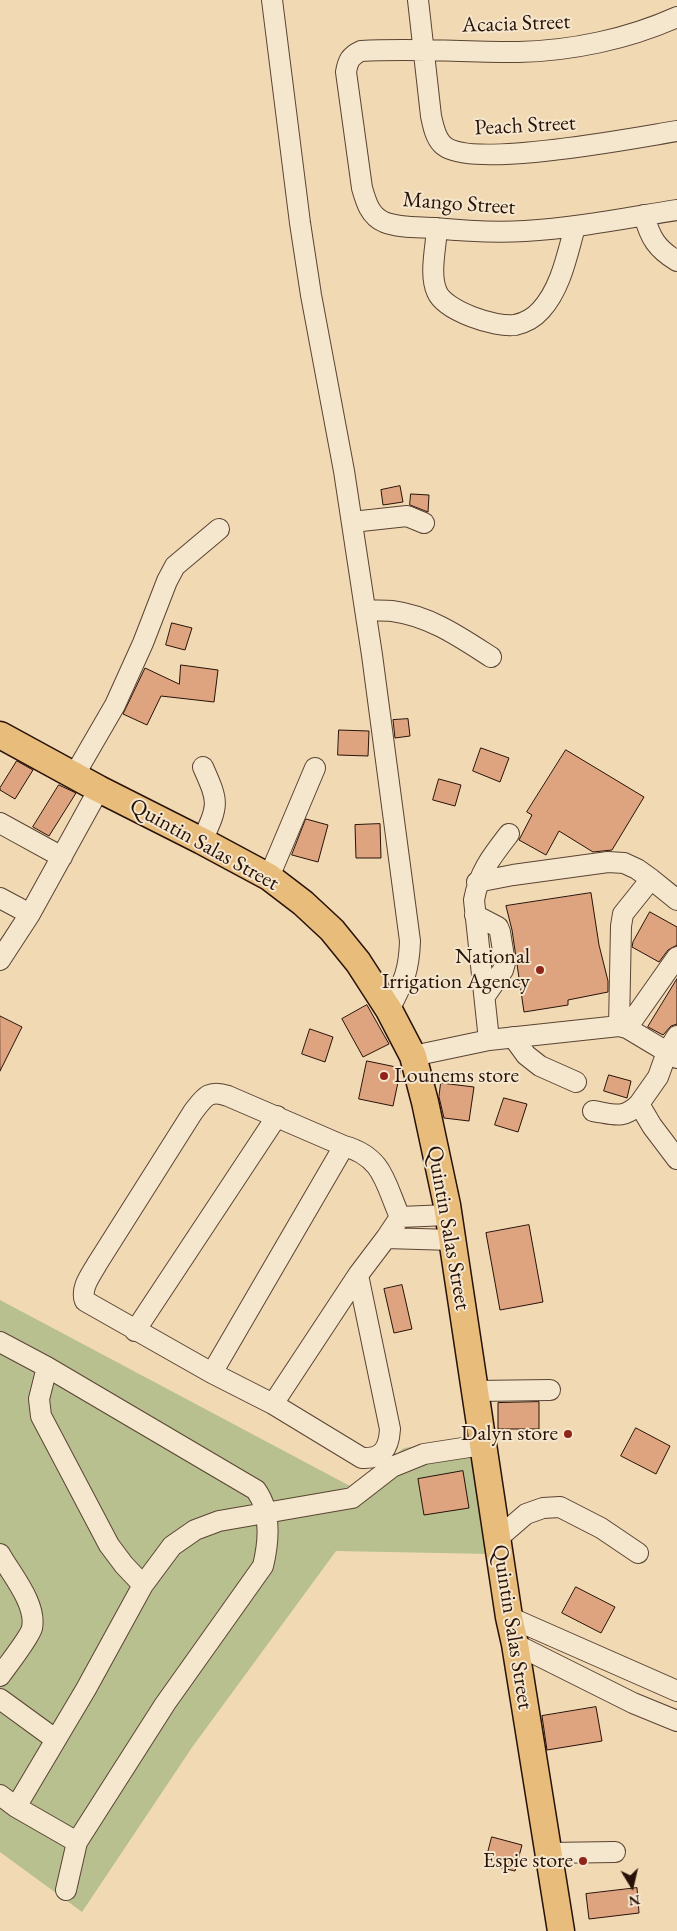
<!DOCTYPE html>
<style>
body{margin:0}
#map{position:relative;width:677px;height:1931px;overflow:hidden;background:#f0d9b3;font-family:"EB Garamond",serif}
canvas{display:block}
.north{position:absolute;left:607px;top:1861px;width:50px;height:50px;-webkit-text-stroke:4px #f5e6ce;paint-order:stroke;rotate:171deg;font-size:14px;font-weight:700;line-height:20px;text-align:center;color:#281208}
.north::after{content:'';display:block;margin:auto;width:18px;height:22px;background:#281208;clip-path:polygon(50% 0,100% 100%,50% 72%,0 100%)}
</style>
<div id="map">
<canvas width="677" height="1931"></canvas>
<div class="north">N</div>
</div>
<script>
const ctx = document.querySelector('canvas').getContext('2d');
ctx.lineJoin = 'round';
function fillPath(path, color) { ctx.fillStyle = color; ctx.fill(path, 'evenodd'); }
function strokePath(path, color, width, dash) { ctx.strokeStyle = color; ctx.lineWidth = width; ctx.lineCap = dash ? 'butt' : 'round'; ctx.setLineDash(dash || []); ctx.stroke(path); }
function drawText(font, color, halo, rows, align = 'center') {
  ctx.font = font + ' "EB Garamond",serif'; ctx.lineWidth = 4; ctx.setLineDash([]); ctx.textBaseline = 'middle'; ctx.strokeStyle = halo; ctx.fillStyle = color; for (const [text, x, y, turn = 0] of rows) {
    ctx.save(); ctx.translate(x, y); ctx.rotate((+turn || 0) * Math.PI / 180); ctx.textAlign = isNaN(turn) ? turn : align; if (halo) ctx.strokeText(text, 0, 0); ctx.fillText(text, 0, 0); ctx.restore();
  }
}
const green = new Path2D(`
 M0 1300 365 1494 378 1468 404 1448 472 1438 492 1554 336 1551 193 1746 82 1912 0 1852Z`);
const building = new Path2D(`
 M400 486 403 502 383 505 381 490Z
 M411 494 429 495 428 512 410 505Z
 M172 623 192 628 185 650 166 645Z
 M181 665 218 670 214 702 161 696 147 725 123 714 145 668 179 684Z
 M408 719 410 736 395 738 393 720Z
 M339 730 369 731 368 756 338 755Z
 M481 748 509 758 500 782 473 771Z
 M566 750 644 797 612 850 593 852 559 831 546 855 519 840 532 815 527 812Z
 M17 761 33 770 15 799 0 790V788Z
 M439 779 461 785 455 806 433 800Z
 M59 785 76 793 49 836 33 827Z
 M306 819 328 825 318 862 292 855Z
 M380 824 381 858H356L355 825Z
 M591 893 599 945 608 981V992L568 1000V1005L524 1012 512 930 506 906Z
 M650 912 677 927V945L668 950 659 962 632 947 633 942Z
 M677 979V1024L671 1026 663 1035 648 1027Z
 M367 1005 389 1044 363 1057 342 1019Z
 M0 1016 22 1027 0 1071Z
 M310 1029 333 1037 325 1062 302 1054Z
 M367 1061 401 1068 393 1106 359 1099Z
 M609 1075 631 1081 627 1098 604 1091Z
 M441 1083 474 1087 469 1121 444 1118 439 1097Z
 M504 1098 527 1104 518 1132 495 1125Z
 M529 1225 543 1302 500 1310 486 1233Z
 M402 1285 412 1329 394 1333 384 1289Z
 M539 1402V1429H498V1403Z
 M636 1428 670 1446 656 1474 621 1456Z
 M463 1471 469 1508 424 1515 418 1479Z
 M576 1587 615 1607 601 1633 562 1613Z
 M596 1707 602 1741 547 1750 542 1716Z
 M492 1837 522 1845 515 1871 485 1864Z
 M637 1888 639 1913 589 1919 586 1894Z`);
const minor = new Path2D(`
 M272 0 300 223 311 295 344 471 372 655 410 941C409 973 403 982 389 1010
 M418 0 431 116C433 125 435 137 442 144 467 171 638 137 677 131
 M677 17C628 39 571 51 518 52 465 52 413 48 361 51 350 56 348 61 346 72L362 188C366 202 370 216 384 222 399 228 418 227 434 228 464 231 495 233 525 231 577 228 626 218 677 210
 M644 215C650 238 657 249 677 261
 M437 228C436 248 429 274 437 292 445 311 496 328 515 325 524 323 534 318 541 310 561 288 567 255 575 227
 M352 522 407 516 424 523
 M365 610C374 611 383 610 392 611 430 616 460 637 491 657
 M75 774 115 705 143 643 167 581 175 566 219 529
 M0 823 62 857
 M202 841C219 804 219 803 203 767
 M269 877 315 768
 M477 882 513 875 608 862 624 863 637 869 651 879
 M0 898 30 914
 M475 915 498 927 500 932 505 963 503 970 485 996
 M0 960 30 914 99 789
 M619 1026 621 926 623 914 651 879 677 900
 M627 1028 677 957
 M677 1036 667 1052 658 1077 639 1104 652 1126 677 1159
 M513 1037 526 1055 540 1066 576 1082
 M489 1040 474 900C479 872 492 856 509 834
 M413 1056 489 1040 619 1026 627 1028 677 1058
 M593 1111C613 1114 623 1120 639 1104
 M344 1146 228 1096C208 1089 204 1098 193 1112L97 1264C91 1275 80 1288 85 1301L212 1373 273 1404 358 1275
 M400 1217 448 1215
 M386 1238 452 1240
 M135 1331 277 1116
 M0 1342 47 1367 256 1490C271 1511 269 1541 263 1566L165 1704 77 1842 66 1890
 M47 1367 39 1399 41 1416 109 1545 124 1565 143 1585
 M212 1373 344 1146C384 1157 385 1184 400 1217L386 1238 358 1275 390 1429C389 1448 383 1459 362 1458L273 1404
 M475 1391 550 1390
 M497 1539 526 1514 543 1508 560 1507 601 1528 638 1553
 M0 1554C11 1574 37 1604 32 1628 30 1637 7 1666 0 1676
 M509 1617 677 1691
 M515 1644 633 1703 677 1721
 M0 1699 55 1739
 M0 1795 16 1807 77 1842
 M16 1807 86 1689 143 1585 172 1546 195 1530 219 1521 352 1498 392 1467 424 1454 482 1445
 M548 1853 615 1852`);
const major = new Path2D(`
 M0 735 99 789 202 841 269 877 303 903 332 930 358 962 389 1010 413 1056 425 1102 447 1205 509 1617 515 1644 561 1931`);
const markers = [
 [540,970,5,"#8f2418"],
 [384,1076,5,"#8f2418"],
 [568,1434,5,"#8f2418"],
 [583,1861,5,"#8f2418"]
];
const streetNames = [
 ["Acacia Street",516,24,-2],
 ["Peach Street",525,126,-3],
 ["Mango Street",459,204,4],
 ["Quintin Salas Street",204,845,29],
 ["Quintin Salas Street",448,1228,80],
 ["Quintin Salas Street",512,1627,81]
];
const poiNames = [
 ["National",530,957],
 ["Irrigation Agency",530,982],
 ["Lounems store",394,1076,"left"],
 ["Dalyn store",558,1434],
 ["Espie store",573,1861]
];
fillPath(green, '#b7c08e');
fillPath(building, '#dea480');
strokePath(building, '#281208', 1);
strokePath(minor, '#5a4433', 22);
strokePath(major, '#281208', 29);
strokePath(minor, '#f5e6ce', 20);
strokePath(major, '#e8bc7a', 26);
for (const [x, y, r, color] of markers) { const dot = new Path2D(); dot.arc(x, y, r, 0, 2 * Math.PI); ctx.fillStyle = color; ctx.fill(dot); strokePath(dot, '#f5e6ce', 2); }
drawText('22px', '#281208', '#f5e6ce', streetNames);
drawText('22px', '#281208', '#f5e6ce', poiNames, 'right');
</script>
